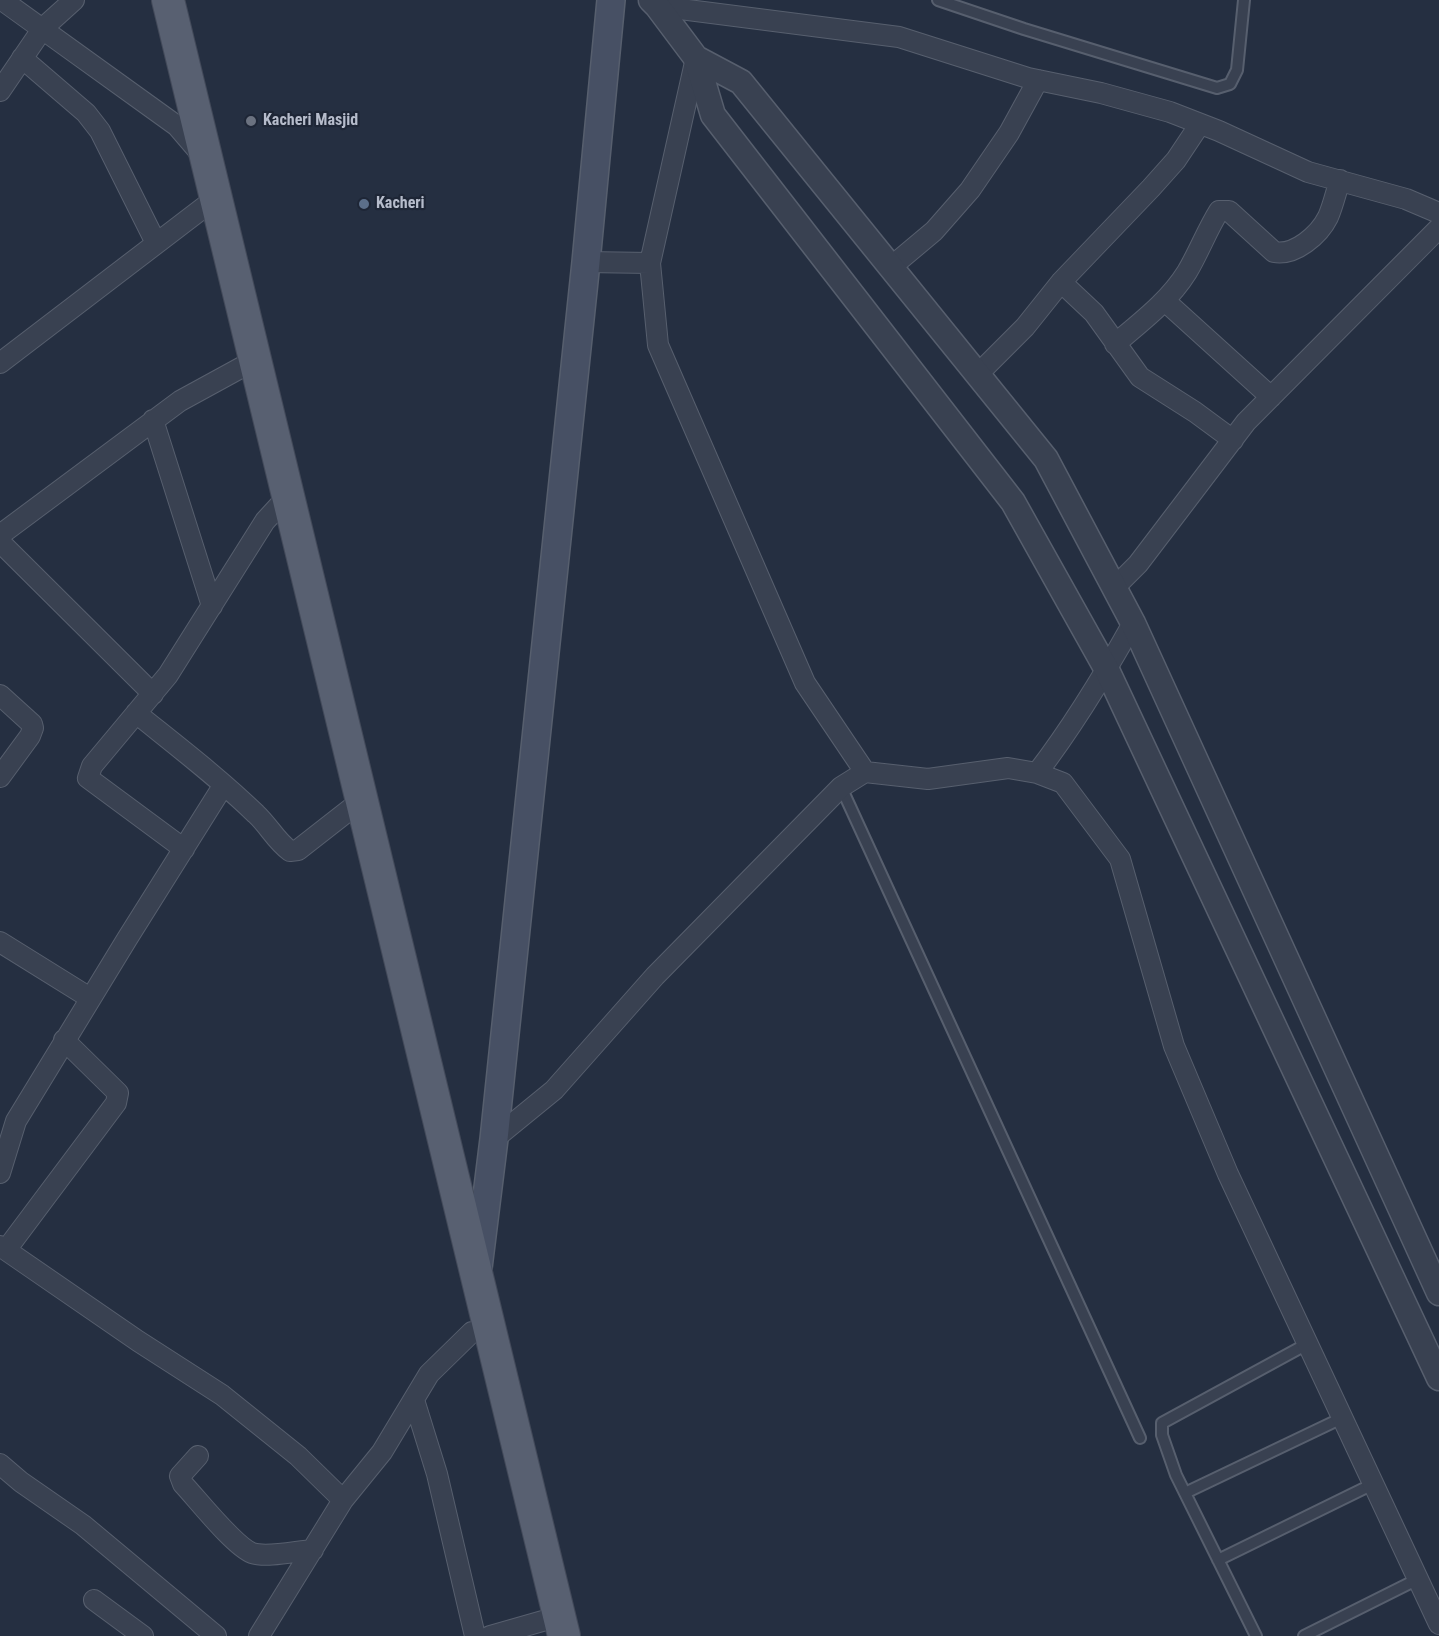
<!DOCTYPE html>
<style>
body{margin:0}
canvas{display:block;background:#252f41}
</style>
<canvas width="1439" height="1636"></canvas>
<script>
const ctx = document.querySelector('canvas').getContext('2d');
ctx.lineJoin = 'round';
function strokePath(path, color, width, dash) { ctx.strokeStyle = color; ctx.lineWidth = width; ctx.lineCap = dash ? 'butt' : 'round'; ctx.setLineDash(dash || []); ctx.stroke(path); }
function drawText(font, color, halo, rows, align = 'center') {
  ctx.font = font + ' "Roboto Condensed",sans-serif'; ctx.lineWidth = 4.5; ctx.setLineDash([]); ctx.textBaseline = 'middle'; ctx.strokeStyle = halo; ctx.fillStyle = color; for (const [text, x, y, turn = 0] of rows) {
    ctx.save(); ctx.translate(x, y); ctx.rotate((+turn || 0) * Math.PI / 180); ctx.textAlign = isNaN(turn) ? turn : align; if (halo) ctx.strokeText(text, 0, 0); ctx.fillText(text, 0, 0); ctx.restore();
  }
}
const service = new Path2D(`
 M938 0 1024 29 1217 88 1230 84 1237 70 1244 0
 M841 787 1140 1438
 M1185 1493 1342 1418
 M1218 1560 1373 1484
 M1256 1636 1176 1475 1162 1435V1423L1307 1344
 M1304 1636 1418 1579`);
const minor = new Path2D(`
 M2 0 177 126 201 154
 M657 6 899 37 1028 78 1101 93 1170 112 1219 131 1308 172 1406 199 1439 213
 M22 58 86 113 100 131 156 243
 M696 58 650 263 658 345 805 683 865 772
 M0 91 43 28 74 0
 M586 262 650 263
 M891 267 934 231 970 190 1009 133 1038 80
 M1061 282 1094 313 1140 377 1195 412 1233 440
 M1165 301 1271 397
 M1115 344C1141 322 1169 301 1187 272 1199 252 1207 230 1219 211H1229L1274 252C1295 256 1319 235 1328 217 1333 206 1336 192 1340 180
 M0 363 216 198
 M977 375 1025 327 1061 282 1151 188 1176 160 1200 124
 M153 420 212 606
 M0 535 180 401 255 360
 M0 542 153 694
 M1114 588 1138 564 1246 422 1439 228
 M0 695 32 724 33 728 30 736 0 777
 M136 713C177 746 219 778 256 814 269 826 276 841 290 851L298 850 362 800
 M1037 773C1073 726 1104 675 1133 623
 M184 849 88 778 92 766 168 675 265 521 288 496
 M0 942 90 998
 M494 1139 554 1090 655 976 841 787 865 772 928 779 1008 768 1037 773 1063 783 1120 859 1174 1046 1228 1174 1439 1624
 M0 1173 16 1121 127 939 223 786
 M0 1246 138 1341 222 1395 298 1456 343 1500 382 1452 429 1374 472 1332H491
 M6 1250 116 1103 118 1093 64 1040
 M414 1400 437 1474 475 1636
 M198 1456 180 1476 183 1484C198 1500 234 1546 252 1553 267 1558 297 1551 313 1550
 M0 1464 21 1482 83 1525 216 1636
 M94 1600 143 1636
 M259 1636 343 1500
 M490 1636 560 1616`);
const tertiary = new Path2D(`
 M651 0 657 6 696 58 713 115 1013 502 1107 670 1439 1378
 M696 58 741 82 1046 459 1133 623 1439 1293`);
const secondary = new Path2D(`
 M478 1268 494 1139 586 262 611 0`);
const primary = new Path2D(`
 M168 0 564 1636`);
const markers = [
 [251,121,6,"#6b7280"],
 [364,204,6,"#5c6f8a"]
];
const poiNames = [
 ["Kacheri Masjid",263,121],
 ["Kacheri",376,204]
];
strokePath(service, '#575f6e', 14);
strokePath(minor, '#575f6e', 22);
strokePath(tertiary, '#575f6e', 27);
strokePath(secondary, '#575f6e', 30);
strokePath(primary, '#434a5a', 34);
strokePath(service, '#394151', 10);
strokePath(minor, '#394151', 20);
strokePath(tertiary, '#394151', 24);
strokePath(secondary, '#475064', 27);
strokePath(primary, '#586071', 32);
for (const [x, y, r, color] of markers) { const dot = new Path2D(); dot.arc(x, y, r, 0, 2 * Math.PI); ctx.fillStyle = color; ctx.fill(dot); strokePath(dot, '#1e2636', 2); }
drawText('bold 16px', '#b6bccb', '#1e2636', poiNames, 'left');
</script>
